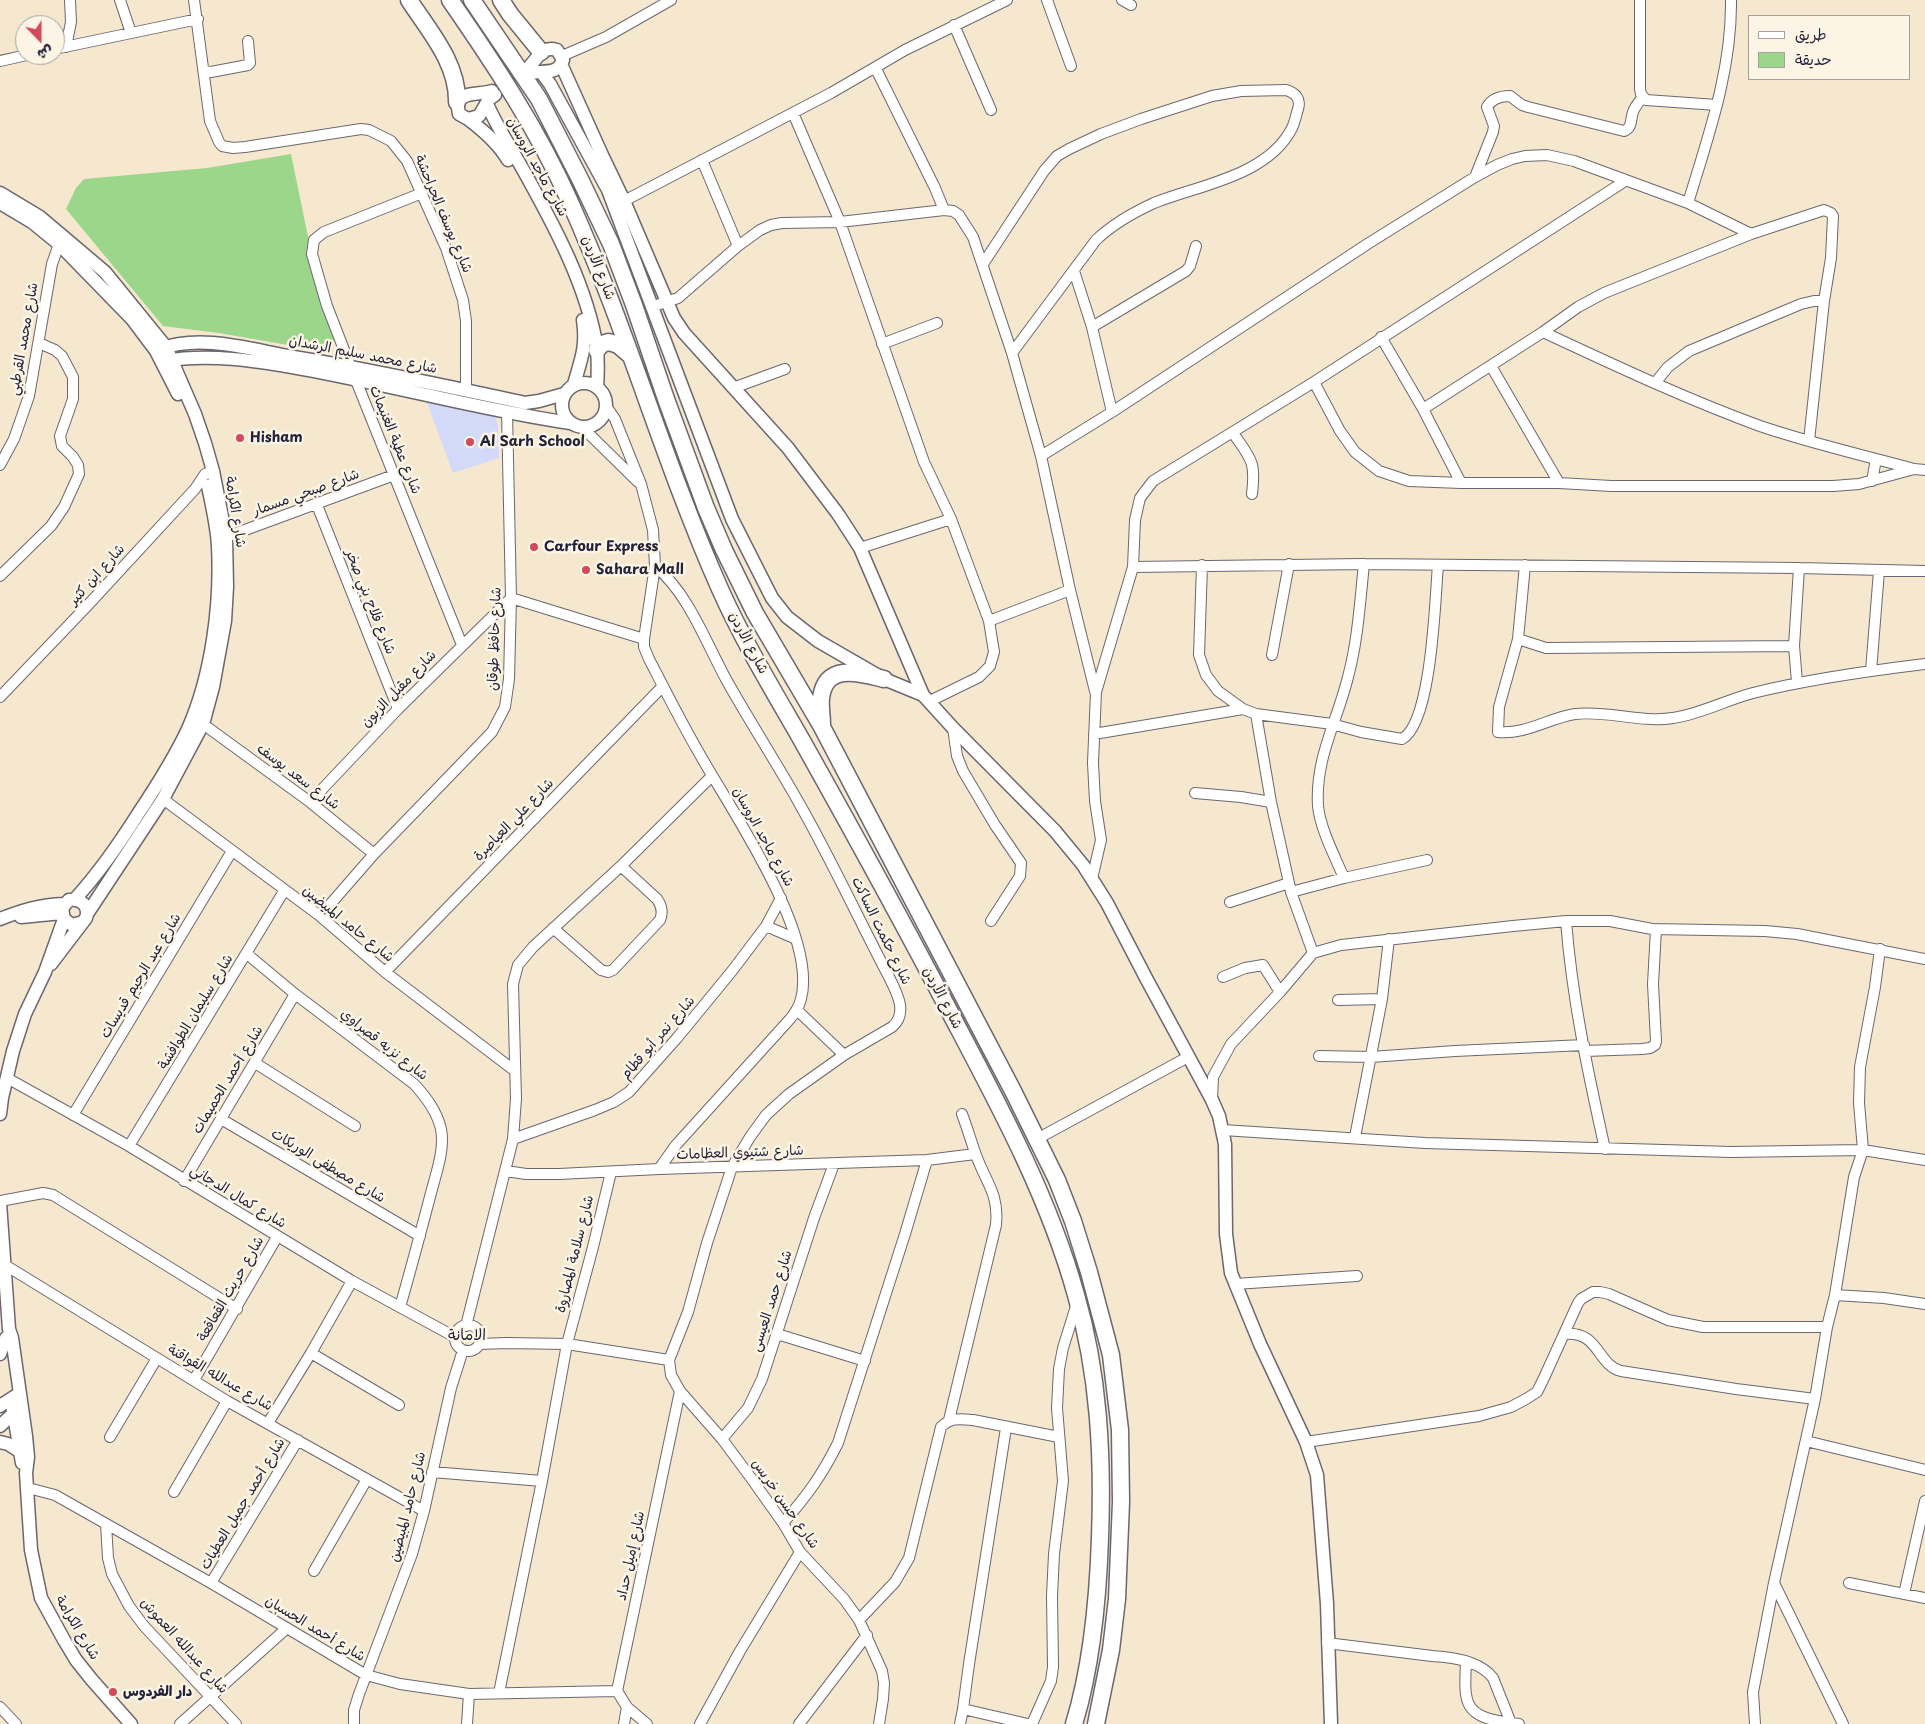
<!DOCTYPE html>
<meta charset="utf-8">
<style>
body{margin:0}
#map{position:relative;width:1925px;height:1724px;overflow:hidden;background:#f5e8cf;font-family:"Playpen Sans","Playpen Sans Arabic",sans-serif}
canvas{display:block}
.legend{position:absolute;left:1748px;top:15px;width:162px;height:65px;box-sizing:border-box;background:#fcf5e5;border:1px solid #a5a1a1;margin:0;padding:6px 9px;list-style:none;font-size:15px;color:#22223b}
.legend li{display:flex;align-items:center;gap:10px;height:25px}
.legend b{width:25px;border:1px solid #a5a1a1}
.north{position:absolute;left:15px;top:15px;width:50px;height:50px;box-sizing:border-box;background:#fcf5e5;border:1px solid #a5a1a1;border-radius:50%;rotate:158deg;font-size:14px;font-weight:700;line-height:20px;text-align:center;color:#22223b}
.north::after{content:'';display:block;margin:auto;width:18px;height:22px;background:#d1495b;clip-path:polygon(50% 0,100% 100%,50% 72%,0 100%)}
</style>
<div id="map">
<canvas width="1925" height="1724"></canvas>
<ul class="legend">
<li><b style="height:6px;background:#fff"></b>طريق</li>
<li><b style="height:14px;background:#9bd68a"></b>حديقة</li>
</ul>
<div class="north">ش</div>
</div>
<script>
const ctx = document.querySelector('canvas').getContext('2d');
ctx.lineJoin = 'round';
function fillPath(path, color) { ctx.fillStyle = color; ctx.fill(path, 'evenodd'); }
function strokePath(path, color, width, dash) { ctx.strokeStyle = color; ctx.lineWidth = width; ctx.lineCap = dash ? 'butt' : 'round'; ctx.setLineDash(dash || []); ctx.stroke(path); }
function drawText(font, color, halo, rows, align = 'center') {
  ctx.font = font + ' "Playpen Sans","Playpen Sans Arabic",sans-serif'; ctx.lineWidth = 5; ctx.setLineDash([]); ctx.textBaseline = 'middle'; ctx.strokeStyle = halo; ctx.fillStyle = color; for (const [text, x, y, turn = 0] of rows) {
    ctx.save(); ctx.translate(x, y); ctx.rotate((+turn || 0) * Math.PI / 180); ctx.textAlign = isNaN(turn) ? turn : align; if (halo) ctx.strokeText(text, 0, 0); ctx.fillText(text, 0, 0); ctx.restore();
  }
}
const built = new Path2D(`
 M426 400 494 411 498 426 499 458 453 473Z`);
const green = new Path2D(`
 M291 154 314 266 336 336 328 352 219 333 163 326 66 209 76 188 84 179 207 168Z`);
const minor = new Path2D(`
 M120 0 131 33
 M194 0 210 121 219 142 222 146 233 148 245 147 361 129 369 130 391 141 407 161 446 248 463 300 466 321V390
 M1047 0 1071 66
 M1122 0 1131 5
 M1640 0V89L1641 94 1646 100 1717 105
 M954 25 991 110
 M66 47 71 22 70 0
 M55 49 198 19
 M562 56 606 37 671 0
 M0 61 27 55
 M876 69 935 188 944 210
 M204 71 211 72 248 65 250 63 248 41
 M793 113 840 222 924 462 951 519 989 621 994 652 990 666 979 677 930 701
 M702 160 738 246
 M1475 177 1493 132 1494 126 1487 107C1492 98 1501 96 1510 96L1522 105 1528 107 1624 131C1633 127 1630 120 1633 112 1635 106 1639 102 1643 97
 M422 193 324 232 314 240 312 254 327 306 355 378 462 645
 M624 201 831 93 905 50 1007 0
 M1688 203C1708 137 1732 70 1731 0
 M983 264 1044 171 1057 156 1069 149 1101 134 1141 119 1212 96 1241 91 1286 90C1296 93 1301 99 1298 109 1296 115 1295 122 1292 128 1268 176 1199 185 1154 203 1132 213 1113 224 1096 240L1012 353
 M1074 271 1092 327 1112 412
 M651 307 678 298 738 246 760 230 771 225 782 223 840 222 944 210 953 211 959 215 973 237 1012 353 1041 456 1070 590 1095 691
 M1092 327 1186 271 1190 266 1196 246
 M1543 332C1614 365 1686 399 1760 426 1810 443 1862 455 1914 469L1925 470
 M1381 337 1423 409 1461 483
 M882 344 937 323
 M1491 366 1559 483
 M1314 382 1340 431 1355 452 1379 471 1409 481 1461 483H1559L1611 486H1833L1859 484 1914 469
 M1655 383 1668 367 1689 351 1801 304 1814 301H1824
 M733 388 785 369
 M606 406 615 419 641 484 653 530 655 566 644 639V647L649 659C665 690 681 722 699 753 731 810 818 934 801 999 799 1007 795 1013 790 1019L676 1145 659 1169
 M1423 409 1543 332 1578 307 1604 293 1751 234 1824 210 1831 213 1833 216 1831 258 1824 301 1809 441
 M582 427 638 482
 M1233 433C1251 459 1256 461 1252 494
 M1041 456 1112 412 1369 243 1475 177 1497 165 1512 159 1525 156 1547 155 1574 161 1688 203 1751 234
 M0 465 14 439 29 396 52 264 59 244
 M1872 481 1876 459
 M317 505 398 709
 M226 537 394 475
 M860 548 951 519
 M1202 565 1199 655 1206 675 1218 691 1243 709 1256 714 1332 724 1361 732 1402 739C1432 723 1435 599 1438 565
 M1525 565 1518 639 1499 707 1498 732C1525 735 1549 718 1575 714 1607 710 1640 723 1673 718 1701 714 1726 700 1753 693 1809 679 1867 671 1925 664
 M655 566C689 594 706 643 727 681 750 722 776 762 799 803 831 859 858 918 888 975 896 991 909 1013 892 1027L844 1055 789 1094 766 1115 750 1137 732 1167 707 1243 688 1312 669 1360 671 1375 680 1391 722 1439 751 1478 783 1523 800 1552 844 1599 859 1620 882 1671 884 1683 883 1699 879 1724
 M1133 567 1364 564 1799 568 1925 571
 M0 576 51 526 64 507 79 474 78 465 73 457 62 446 60 436 73 399V377L62 356 55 350 39 343
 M511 598 644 639
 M989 621 1070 590
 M1518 639 1546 648 1794 646
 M1272 655 1289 564
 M1871 671 1879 571
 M1797 682 1794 646 1799 568
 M0 697 88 605 195 489 205 474 213 471
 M1256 714 1271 802 1291 892 1313 953
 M203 724 310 802 374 854
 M953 728 957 756 963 771 995 825 1021 863 1020 876 991 921
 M1094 734 1243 709
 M1195 793 1241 797 1271 802
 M163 799 320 916 385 972 515 1071
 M310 802 398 709 511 598
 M1344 878C1335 857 1320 828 1318 806 1315 758 1337 722 1348 677 1358 640 1360 601 1364 564
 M1092 879 1101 840 1095 801 1093 763 1096 692 1133 567 1135 520 1140 498 1153 481 1314 382 1625 181
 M1291 892 1344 878 1427 860
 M1230 902 1289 883
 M320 916 374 854 492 732 505 707 509 679 511 598 507 412
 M1566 921C1572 998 1588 1073 1605 1149
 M766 926 796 939
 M553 928 601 970 608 972 613 970 660 920C663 913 662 906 657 899L621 866
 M247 954 295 994 414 1084C426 1097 437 1111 441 1129 445 1150 436 1173 431 1193 421 1231 411 1269 400 1307
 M385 972 663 686
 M1223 977 1245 968 1263 965 1280 992
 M1338 1000 1382 999
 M797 1010 844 1055
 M1585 1051 1642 1049 1650 1048 1655 1045 1656 1041 1653 984 1656 929
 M1319 1056 1371 1057 1455 1051 1584 1045
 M255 1063 355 1126
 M7 1078 129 1146 352 1281 455 1337
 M1212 1100 1213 1077 1231 1044 1280 992 1313 953 1341 945 1513 926 1566 921H1610L1652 929 1765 931 1797 934 1925 959
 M73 1115 232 851
 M221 1119 420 1236
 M1223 1130 1425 1143 1731 1152 1863 1150 1925 1160
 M1355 1137 1382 999 1389 939
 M513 1139 595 1110 614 1102 629 1092 677 1038 732 971 766 926 781 898
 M1037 1139 1188 1057
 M129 1146 284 891
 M506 1171 526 1174H559L659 1169 927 1160 975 1154
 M184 1181 295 994
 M0 1201 43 1193 53 1195 237 1309
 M5 1265 227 1401 424 1511
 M1235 1284 1357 1276
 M1835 1295 1884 1298 1925 1304
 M455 1338a13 13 0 1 1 26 0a13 13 0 1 1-26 0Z
 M466 1326 513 1139 516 1099 513 984 518 965 533 947 621 866 712 776
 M777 1334 865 1361
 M1564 1334C1599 1330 1597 1365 1621 1371L1736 1389 1815 1399
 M479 1344 507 1343 567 1344 669 1360
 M311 1353 399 1405
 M194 1380 277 1237
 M949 1420 996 1225C999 1193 986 1183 976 1155 971 1141 967 1127 962 1114
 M268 1423 311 1353 352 1281
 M110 1437 157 1358
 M722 1439 748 1408 762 1379 814 1218 834 1164
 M1806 1441 1925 1470
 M1306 1442 1479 1416 1511 1407 1526 1399 1537 1392 1543 1380 1578 1303 1581 1299 1593 1292H1600L1609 1294 1668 1320 1703 1327H1827
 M432 1472 542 1481
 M28 1488 55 1495 211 1583 366 1675 400 1684 469 1694 617 1691
 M174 1492 227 1401
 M783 1523C807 1496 822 1475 838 1443L905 1234 927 1160
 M106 1524 108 1558 112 1574 129 1606 144 1626 236 1724
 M314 1571 367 1479
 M211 1583 298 1440
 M1774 1583 1843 1724
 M1849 1583 1925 1598
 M1904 1594 1925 1501
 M859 1620 895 1582 909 1558 941 1427C951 1417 960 1419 973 1420L1059 1437
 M1327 1643 1432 1656C1452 1657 1480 1661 1493 1678L1511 1723 1519 1724
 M1466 1662C1464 1704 1463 1717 1511 1723
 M499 1693 542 1481 567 1344 593 1247 611 1172
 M0 1707 16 1724
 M627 1707 647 1724
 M963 1709 1028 1724
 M180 1724 287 1628
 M354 1724V1710L359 1694 412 1554 424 1511 451 1388 463 1350
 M467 1724 469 1694
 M624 1724 627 1707 617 1691 680 1391
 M700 1724 740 1651 800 1552
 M799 1724 867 1635
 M960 1724 963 1709 969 1664 1006 1428
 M1032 1724 1051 1681 1053 1667 1052 1596 1054 1554 1063 1481 1057 1408 1059 1369 1063 1348 1077 1303
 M1755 1724 1753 1692 1774 1583 1815 1399 1827 1327 1835 1295 1854 1177 1863 1150 1859 1103 1860 1067 1875 987 1880 949`);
const tertiary = new Path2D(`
 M561 64 602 155 624 201 674 318 684 333 788 448 838 514 860 548 923 695
 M529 67C538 58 542 45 557 50L563 60C558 76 542 70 529 73
 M541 72 550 84 608 190 732 519 772 598 787 617 818 641 884 679 923 695 953 728 1055 831 1083 865 1107 903 1146 978 1212 1100 1219 1116 1225 1144 1226 1234 1231 1273 1260 1344 1306 1442 1317 1475 1327 1604 1331 1724
 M492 91C480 95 466 91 457 102L459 114 468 119 479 116 489 99 495 95
 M487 104C498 129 513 151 526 175 556 229 587 287 597 348 598 361 598 374 597 387
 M468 119C484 131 498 143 508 160
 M0 193 40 217 105 272 166 347 195 414 205 443 213 471 226 537 227 587 225 621 213 687 203 724 163 799 87 914
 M0 203 32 222 59 244 132 319 156 351 178 394
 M160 349C200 334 249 349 288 356 368 369 446 386 525 403L539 401 564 394
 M164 361C211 353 256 361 303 369 392 385 480 410 570 423
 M562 405a22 22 0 1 1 44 0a22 22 0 1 1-44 0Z
 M574 384C581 360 587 346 583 320
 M75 899C99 873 119 844 138 814 156 787 174 759 188 729 212 675 221 604 218 546 217 526 212 506 208 486
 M21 917 62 913
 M0 919C23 910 39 905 64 904
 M51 964 86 918C90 906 81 898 69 900L62 908 64 919 72 925 83 922
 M0 1114 2 1098 13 1051 25 1014 45 972 64 919
 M0 1203 9 1329 12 1338 26 1436 28 1457 26 1473 31 1550 41 1598 64 1640 76 1660 92 1680 131 1724
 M0 1354 6 1338
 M12 1404 22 1463
 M0 1406 17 1395
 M0 1426 18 1409
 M0 1442 8 1444 19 1451`);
const trunk = new Path2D(`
 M409 0C429 31 458 63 457 102
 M450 0C495 65 538 130 570 202 627 329 664 463 720 589 744 643 776 695 805 746 856 837 906 928 954 1020 1001 1109 1049 1198 1076 1295 1099 1374 1103 1456 1100 1538 1098 1599 1092 1665 1074 1724
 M472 0 539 99 580 179 611 244 634 305 666 399 706 508 724 550 755 613 822 727 1013 1091 1057 1180 1073 1221 1089 1272 1111 1355 1120 1430 1121 1502 1117 1599 1111 1650 1096 1724
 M501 0 510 14 541 52
 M597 350 602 344 609 342 618 345 631 356
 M822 725C822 716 820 706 821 698 826 662 860 673 884 679`);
const markers = [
 [240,438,5,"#d1495b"],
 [470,442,5,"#d1495b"],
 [534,547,5,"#d1495b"],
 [586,570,5,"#d1495b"],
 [113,1692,5,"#d1495b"]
];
const streetNames = [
 ["شارع ماجد الروسان",537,167,61],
 ["شارع يوسف الحراحشة",443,214,67],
 ["شارع الأردن",598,268,68],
 ["شارع محمد القرطبي",24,339,-80],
 ["شارع محمد سليم الرشدان",363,355,11],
 ["شارع عطية الغنيمات",395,440,68],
 ["شارع صبحي مسمار",306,493,-20],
 ["شارع الكرامة",235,512,81],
 ["شارع ابن كثير",97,575,-48],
 ["شارع فلاح بني صخر",370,602,68],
 ["شارع حافظ طوقان",495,639,-88],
 ["شارع الأردن",748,643,62],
 ["شارع مقبل الزبون",399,689,-46],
 ["شارع سعد يوسف",298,777,37],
 ["شارع علي العياصرة",514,820,-46],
 ["شارع ماجد الروسان",763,837,61],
 ["شارع حامد المبيضين",348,924,39],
 ["شارع حكمت الساكت",881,931,64],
 ["شارع عبد الرحيم قديسات",141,976,-59],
 ["شارع الأردن",942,998,62],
 ["شارع سليمان الطوافشة",196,1012,-59],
 ["شارع نمر أبو قطام",658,1038,-49],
 ["شارع نزيه قصراوي",384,1045,38],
 ["شارع أحمد الحميمات",228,1080,-59],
 ["شارع شتيوي العظامات",740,1153,-2],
 ["شارع مصطفى الوريكات",328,1166,31],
 ["شارع كمال الدجاني",238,1197,31],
 ["شارع سلامة المصاروة",575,1254,-76],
 ["شارع حريث القعاقعة",231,1289,-60],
 ["شارع حمد العيسى",772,1301,-72],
 ["شارع عبدالله القواقنة",220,1378,30],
 ["شارع أحمد جميل العطيات",243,1504,-59],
 ["شارع حسن خريس",785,1504,55],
 ["شارع حامد المبيضين",408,1507,-76],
 ["شارع إميل حداد",631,1556,-78],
 ["شارع الكرامة",77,1628,59],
 ["شارع أحمد الحسبان",315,1629,31],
 ["شارع عبدالله العموش",184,1646,48]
];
const poiNames = [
 ["Hisham",250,438],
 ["Al Sarh School",480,442],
 ["Carfour Express",544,547],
 ["Sahara Mall",596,570],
 ["دار الفردوس",123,1692]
];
const neighbourhoodNames = [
 ["الامانة",467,1336]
];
fillPath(built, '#d3d9f9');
fillPath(green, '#9bd68a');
strokePath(minor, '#6c676f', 12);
strokePath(tertiary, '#6c676f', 15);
strokePath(trunk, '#6c676f', 19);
strokePath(minor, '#fff', 10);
strokePath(tertiary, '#fff', 12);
strokePath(trunk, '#fff', 16);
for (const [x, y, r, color] of markers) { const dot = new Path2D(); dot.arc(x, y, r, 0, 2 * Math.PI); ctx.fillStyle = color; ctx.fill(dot); strokePath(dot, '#fcf5e5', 2); }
drawText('14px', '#22223b', '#fcf5e5', streetNames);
drawText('bold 14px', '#22223b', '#fcf5e5', poiNames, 'left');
drawText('15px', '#22223b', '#fcf5e5', neighbourhoodNames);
</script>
